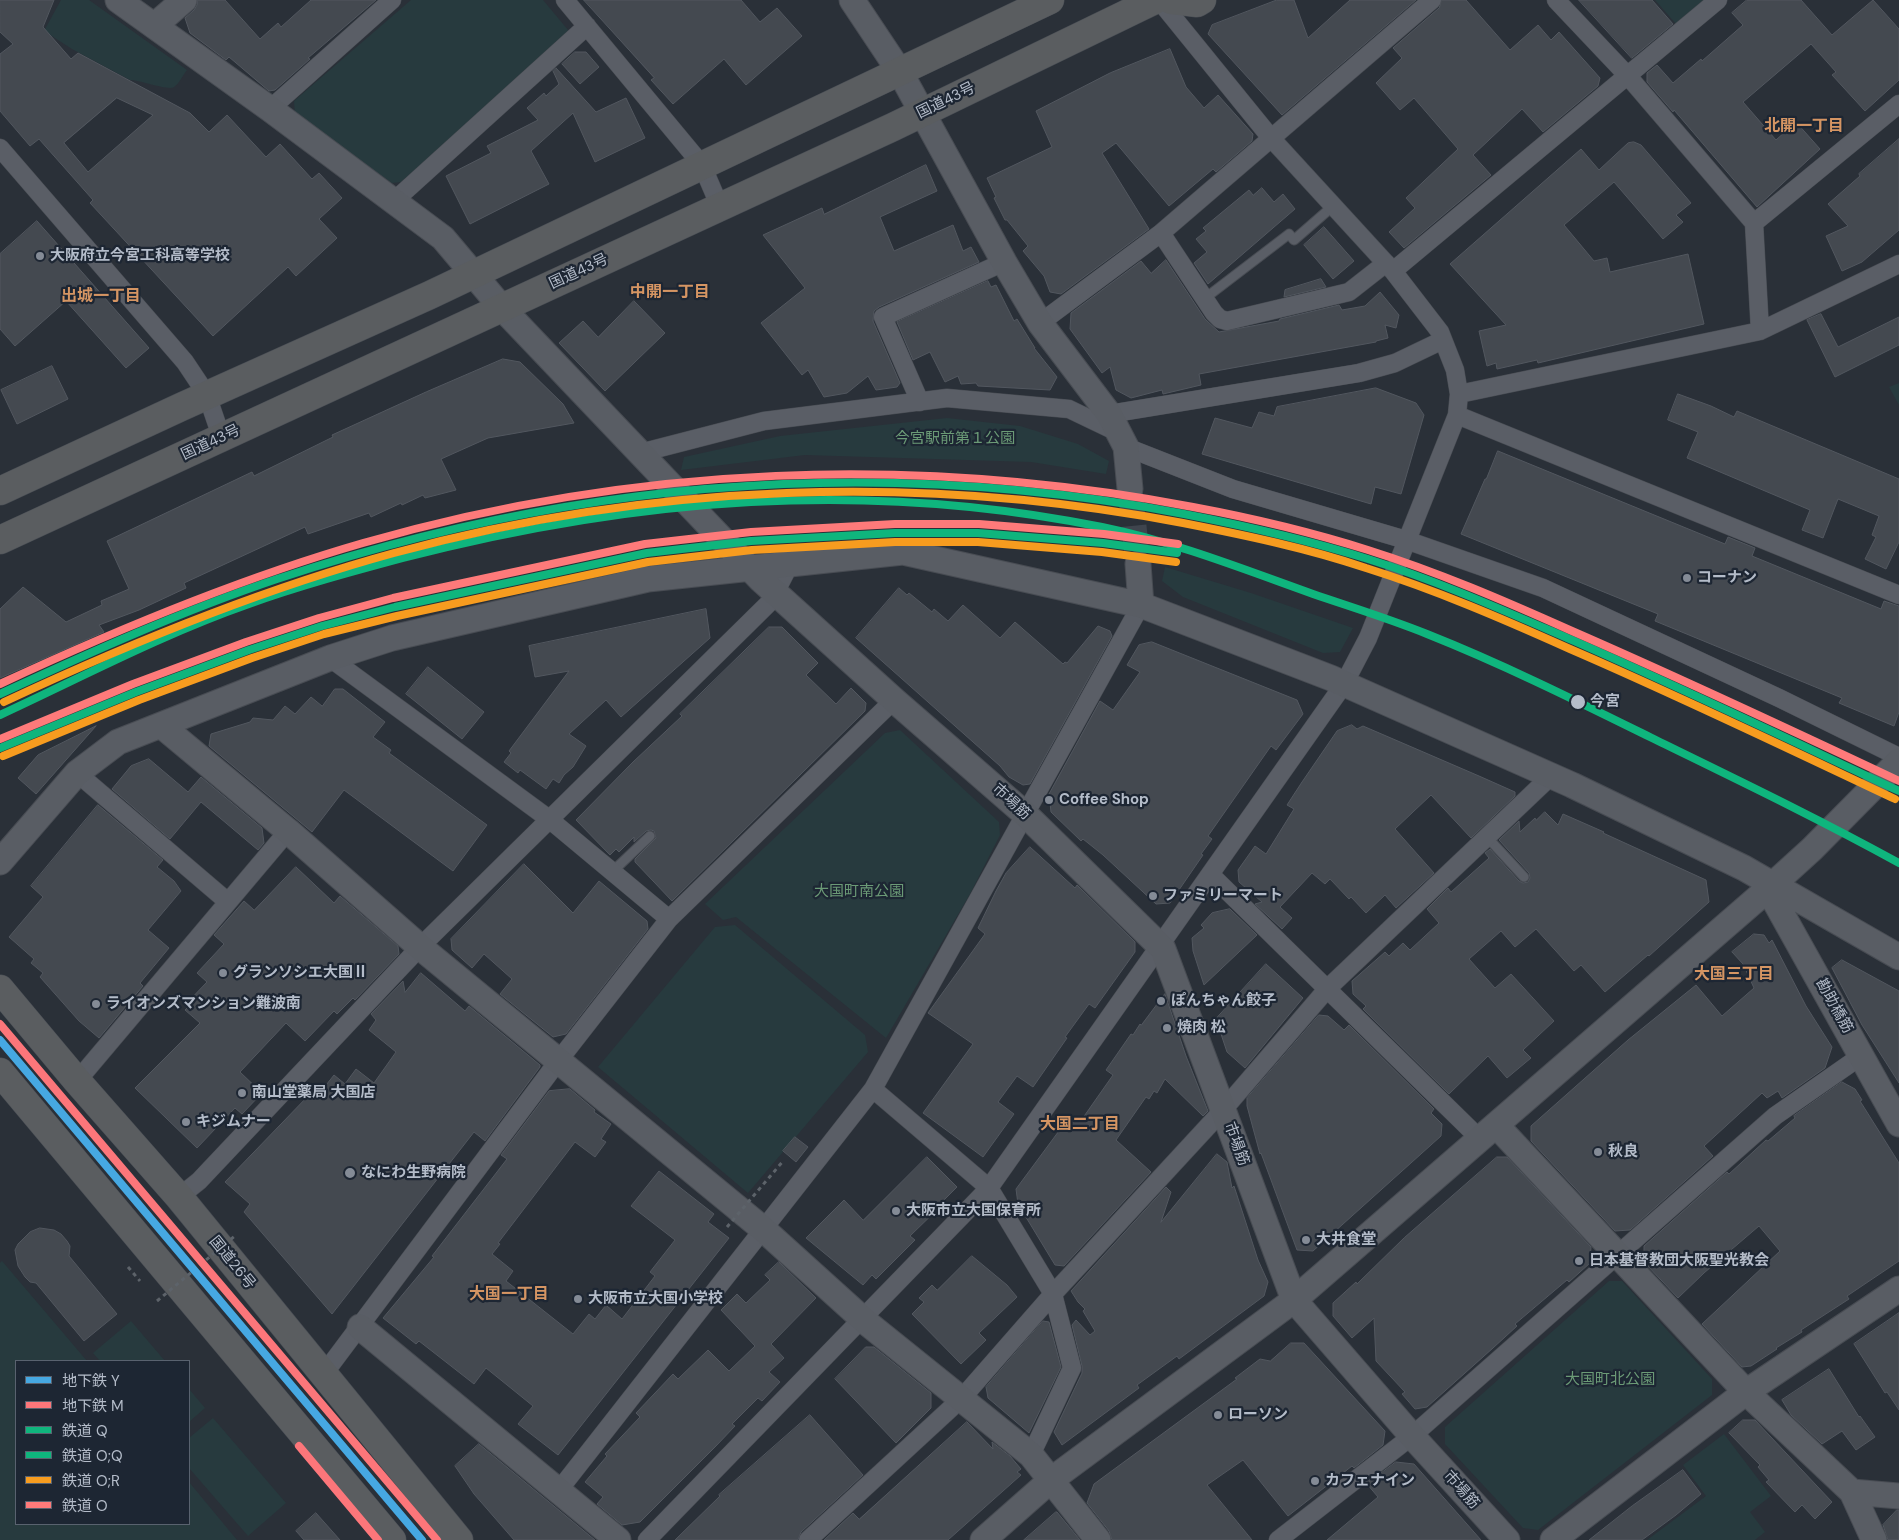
<!DOCTYPE html>
<meta charset="utf-8">
<style>
body{margin:0}
#map{position:relative;width:1899px;height:1540px;overflow:hidden;background:#2a3038;font-family:"DM Sans","Noto Sans JP",sans-serif}
canvas{display:block}
.legend{position:absolute;left:15px;top:1360px;width:175px;height:165px;box-sizing:border-box;background:#1d2633;border:1px solid #59626f;margin:0;padding:6px 9px;list-style:none;font-size:15px;color:#b4bcc9}
.legend li{display:flex;align-items:center;gap:10px;height:25px}
.legend b{width:25px;border:1px solid #59626f}
</style>
<div id="map">
<canvas width="1899" height="1540"></canvas>
<ul class="legend">
<li><b style="height:6px;background:#46a8e2"></b>地下鉄 Y</li>
<li><b style="height:6px;background:#fc767a"></b>地下鉄 M</li>
<li><b style="height:6px;background:#0fb57d"></b>鉄道 Q</li>
<li><b style="height:6px;background:#0fb57d"></b>鉄道 O;Q</li>
<li><b style="height:6px;background:#f79c1f"></b>鉄道 O;R</li>
<li><b style="height:6px;background:#fe7a7a"></b>鉄道 O</li>
</ul>
</div>
<script>
const ctx = document.querySelector('canvas').getContext('2d');
ctx.lineJoin = 'round';
function fillPath(path, color) { ctx.fillStyle = color; ctx.fill(path, 'evenodd'); }
function strokePath(path, color, width, dash) { ctx.strokeStyle = color; ctx.lineWidth = width; ctx.lineCap = dash ? 'butt' : 'round'; ctx.setLineDash(dash || []); ctx.stroke(path); }
function drawText(font, color, halo, rows, align = 'center') {
  ctx.font = font + ' "DM Sans","Noto Sans JP",sans-serif'; ctx.lineWidth = 4.5; ctx.setLineDash([]); ctx.textBaseline = 'middle'; ctx.strokeStyle = halo; ctx.fillStyle = color; for (const [text, x, y, turn = 0] of rows) {
    ctx.save(); ctx.translate(x, y); ctx.rotate((+turn || 0) * Math.PI / 180); ctx.textAlign = isNaN(turn) ? turn : align; if (halo) ctx.strokeText(text, 0, 0); ctx.fillText(text, 0, 0); ctx.restore();
  }
}
const green = new Path2D(`
 M61 0H89L187 70C183 75 179 84 174 87 169 91 140 80 130 80L72 49 44 31Z
 M411 0H543L568 30 567 38 401 182 392 183 295 115 294 101Z
 M1655 0H1705L1677 25Z
 M1899 383V405L1889 387Z
 M947 418 1020 426 1078 444 1109 461 1106 474 1031 462 805 455 681 470 684 457 780 436Z
 M1165 567 1251 593 1353 628 1340 652 1323 653 1183 597 1162 581Z
 M900 730 999 822 1000 835 970 894 886 1038 736 917 723 920 705 904 885 733Z
 M735 925 865 1035 868 1052 748 1193 598 1067 715 927Z
 M2 1261 87 1361H16V1524H189V1482L237 1540H0V1263Z
 M1609 1281H1622L1712 1379V1395L1538 1530 1523 1528 1445 1444V1427Z
 M131 1321 165 1361H100L93 1353Z
 M189 1389 205 1408 189 1422Z
 M213 1418 286 1503 248 1536 189 1468V1438Z
 M1724 1434 1771 1496 1750 1512 1765 1532 1755 1540H1647L1706 1496 1683 1465Z`);
const building = new Path2D(`
 M0 0H54L43 27 71 59 78 53 190 113 209 132 227 115 266 157 280 144 312 179 319 173 342 198 319 219 337 238 296 276 288 267 213 336 90 203 93 200 39 139 30 146 0 111V54L13 44 0 32ZM117 98 153 115 88 172 64 143Z
 M198 0H225L260 39 278 23 281 27 311 0H376L308 58 310 59 284 82 275 90 269 91 229 57 226 60 190 33 185 18 194 10 197 5Z
 M584 0H741L760 22 777 8 802 36 746 85 724 59 673 104 651 80 654 78Z
 M1277 0H1294L1308 38 1350 0H1416L1282 115 1208 34 1212 25Z
 M1442 0H1466L1510 50 1538 25 1551 40 1559 32 1600 78 1598 86 1543 132 1522 109 1473 155 1491 175 1404 248 1389 232 1415 208 1406 198 1458 149 1414 98 1400 110 1376 83 1402 58 1393 48 1439 8Z
 M1579 0H1652L1673 24 1632 58Z
 M1747 0H1801L1832 35 1873 0 1899 29V80L1865 111 1832 75 1836 72 1811 44 1743 102 1776 140 1796 122 1820 149 1757 207 1674 110 1673 112 1647 82V73L1657 65 1673 83 1701 59 1702 61 1743 25 1732 13Z
 M1170 49 1186 87 1204 108 1218 95 1253 134 1252 141 1216 172 1213 169 1169 206 1116 143 1102 153 1149 229 1061 294 1050 292 1044 276 1023 251 1028 246 1007 220H1005L994 198 996 197 987 178 1052 147 1036 111 1110 73Z
 M575 52H586L599 67 580 84 562 64Z
 M556 68 596 112 626 98 645 138 595 162 573 113 531 151 549 184 470 224 446 176 491 153 487 146 538 120 527 108 544 93 546 96 559 84 553 71Z
 M1899 139V230L1862 262 1842 271 1826 236 1848 226 1828 204 1860 176 1859 174Z
 M1634 142 1641 145 1691 203 1676 215 1683 222 1663 239 1614 182 1564 225 1594 261 1607 258 1610 272 1688 254 1704 324 1538 363 1537 360 1497 369 1496 363 1487 366 1479 331 1506 325 1450 264 1581 149 1599 170 1628 143Z
 M926 165 937 191 880 217 894 251 953 225 963 251 971 247 979 262 879 307 874 311 873 321 900 383 897 387 876 390 868 376 847 393 824 397 808 370 802 375 761 323 805 288 763 235 822 208 824 214Z
 M1262 188 1274 202 1283 194 1295 209 1208 284 1194 263 1207 252 1196 239 1206 231 1203 228 1249 190 1253 195Z
 M37 221 149 348 126 368 66 301 15 346 0 329V254Z
 M1324 227 1354 261 1333 279 1304 245Z
 M1166 260 1205 319 1219 332 1279 321 1280 319 1339 305 1342 310 1365 306 1380 292 1399 315 1396 328 1385 325 1388 338 1376 341V342L1199 374 1201 385 1163 394 1162 390 1131 398 1116 390 1110 367 1102 373 1070 329 1071 313 1141 261 1151 273Z
 M1321 279 1326 287 1284 297 1285 290Z
 M988 281 991 287 996 285 1014 321 1017 319 1035 348H1034L1057 377 1050 390 978 386 976 383 961 384 958 376 945 382 930 352 913 360 897 322Z
 M634 301 665 333 605 391 559 343 583 321 598 337Z
 M1821 314 1838 347 1899 317V345L1835 377 1807 320Z
 M503 359 520 362 563 404 574 423 488 438 441 459 456 490 425 498 423 495 402 505 401 503 371 517 369 513 308 534 305 527 184 583 186 588 139 610 99 625 104 632 0 678V609L23 587 66 622 102 605 101 601 129 589 107 541 252 472 254 476 333 437 332 435 426 392Z
 M52 366 68 399 17 424 1 390Z
 M1376 388 1416 403 1424 415 1401 494 1375 487 1371 504 1202 454 1215 418 1252 428 1259 412 1274 416 1277 407Z
 M1678 394 1711 406 1734 417 1737 411 1899 479V542L1886 569 1865 559 1876 537 1872 535 1879 516 1838 499 1823 538 1802 530 1810 510 1687 458 1698 432 1668 420Z
 M1498 451 1725 544 1728 537 1755 548 1752 556 1881 609 1884 601 1899 606V712L1894 726 1839 703 1842 698 1655 621 1658 614 1461 534 1485 479H1486Z
 M899 588 907 595 909 593 932 612 934 609 948 621 963 605 1000 638 1015 622 1063 664 1065 662 1067 663 1098 626 1110 631 1112 636 1030 784 1023 785 1009 777 1000 766 856 638Z
 M706 609 710 638 621 717 606 700 569 734 586 746 573 767 564 775 559 783 553 779 546 789 520 770 518 773 504 762 511 753 509 751 569 671 535 677 529 646Z
 M769 627H782L818 663 806 675 836 704 851 688 866 703 865 711 672 901 635 862V859L656 838 654 831 651 830 646 831 634 842V837L619 852 616 849 610 855 576 820 633 762 682 716 680 714Z
 M1152 642 1297 700 1303 714 1276 750 1271 746 1208 836 1212 839 1201 854 1203 855 1170 903 1156 904 1103 855 1083 839 1081 841 1051 812 1049 794 1100 701 1113 710 1140 672 1127 665 1139 645Z
 M428 667 484 712 462 739 406 694Z
 M335 689H343L385 722 373 737 391 750 389 753 487 825 453 871 344 790 312 832 209 746 211 734 250 722 253 718 273 720 285 706 295 714 311 697 322 706Z
 M1352 725 1357 729 1363 726 1479 776 1515 792V796L1471 838 1431 795 1395 829 1434 873 1396 908 1385 895 1366 913 1351 897 1349 899 1330 879 1325 884 1312 873 1280 907 1292 918 1282 929 1255 904 1262 902 1239 882 1238 870 1255 846 1266 854 1294 809 1287 805 1302 782 1337 731Z
 M96 726 36 794 18 778 38 755Z
 M149 759 188 792 201 777 262 828 264 843 258 850 201 802 170 839 112 789 131 766Z
 M98 805 163 860 157 867 174 881 181 891 148 930 169 948 140 983 143 986 99 1038 79 1021 40 977 43 973 31 963 34 959 9 937 43 897 31 886Z
 M1545 812 1558 825 1563 814 1604 832 1603 833 1706 880 1709 902 1649 956 1648 955 1605 992 1581 965 1574 971 1536 929 1515 947 1501 931 1469 959 1495 988 1511 974 1554 1021 1523 1050 1531 1058 1507 1078 1488 1056 1449 1094 1363 1009 1366 1006 1353 994 1352 981 1385 952 1389 956 1403 943 1410 950 1439 923 1427 909 1448 888 1451 892 1489 858 1485 853 1490 849 1519 881 1523 883 1528 882 1530 878 1529 873 1499 840 1519 821 1520 832 1535 818 1536 820Z
 M1030 847 1075 888 1077 885 1080 888 1135 942V952L1095 1008 1089 1004 1065 1037 1067 1038 1033 1087 1017 1076 998 1102 1014 1114 983 1157 923 1113 973 1044 928 1013 985 934 978 928 996 891 1006 873Z
 M524 864 573 913 599 881 647 921 648 929 566 1034 553 1037 500 994 512 979 484 954 472 968 452 950 451 939Z
 M296 867 334 903 340 896 398 946 399 954 355 1000 353 998 337 1014 334 1011 305 1041 286 1023 240 1072 262 1093 242 1114 235 1108 197 1148 135 1088 200 1023 185 1010 188 1007 185 1005 207 982 197 973 224 944 214 935 244 901 254 910Z
 M1230 909 1257 935 1204 985 1193 951 1192 938 1204 928 1201 925 1212 913Z
 M1754 934 1764 935 1769 943 1772 940 1806 1006 1832 1047 1825 1068 1782 1098 1778 1091 1767 1098 1762 1093 1704 1146 1713 1156 1630 1230 1615 1231 1531 1141V1126L1628 1040 1696 985 1722 1016 1754 988 1743 964 1732 952Z
 M1842 960 1899 991V1083L1862 1025 1832 968Z
 M1266 964 1303 998 1245 1068 1227 1052 1216 1019Z
 M421 973 465 1011 469 1006 540 1065V1067L485 1141 474 1132 332 1314 244 1212 250 1204 225 1182 309 1095 315 1099 334 1075 345 1084 356 1069 374 1083 396 1052 369 1030 376 1020 371 1014 403 981 405 992Z
 M1165 994 1186 1056 1208 1111 1203 1116 1165 1079 1157 1093 1154 1091 1149 1099 1146 1097 1116 1140 1151 1172 1064 1266 1055 1265 1018 1204 1016 1189 1070 1116 1080 1122 1113 1075 1106 1070 1131 1034 1133 1035 1140 1024 1141 1025Z
 M1319 1015 1328 1016 1344 1030 1349 1025 1434 1109 1431 1113 1442 1124 1441 1136 1313 1251 1297 1250 1261 1153 1260 1154 1247 1106V1098Z
 M1842 1082 1855 1089 1862 1100 1860 1101 1899 1163V1261L1847 1296 1849 1299 1801 1330 1802 1332 1776 1348 1777 1349 1751 1366 1742 1367 1702 1324 1780 1251 1759 1226 1704 1273 1678 1298 1644 1262V1246L1727 1172 1729 1174 1766 1140 1768 1141 1795 1118 1794 1116Z
 M570 1089 595 1110 594 1112 611 1124 601 1139 606 1142 595 1157 575 1142 498 1243 500 1244 492 1254 513 1271 506 1281 573 1334 589 1314 595 1319 606 1305 622 1319 655 1276 650 1272 675 1240 631 1206 659 1171 714 1214 708 1222 729 1238 558 1455 518 1424 533 1406 486 1368 474 1384 419 1341 416 1344 383 1318 434 1257 432 1256 507 1159 501 1155 549 1091Z
 M795 1137 808 1147 796 1162 783 1151Z
 M1217 1154 1227 1162 1232 1188 1234 1186 1258 1260 1268 1282 1264 1296 1179 1359 1177 1356 1137 1385 1139 1388 1062 1445 1054 1432 1082 1373V1366L1072 1325 1076 1320 1090 1335 1095 1331 1083 1311 1085 1309 1078 1302 1071 1291 1166 1187 1171 1192 1161 1222Z
 M927 1157 957 1187 943 1201 945 1202 910 1236 915 1240 876 1279 872 1275 863 1285 806 1238 844 1200 863 1220Z
 M1497 1157H1507L1591 1247 1590 1263 1569 1282 1567 1280 1515 1324 1517 1326 1493 1348 1427 1407 1415 1409 1402 1394 1405 1392 1376 1361 1374 1318 1352 1338 1333 1316V1303L1356 1282 1357 1284 1404 1238Z
 M40 1228 54 1230 61 1234 67 1241 70 1246 69 1256 117 1314 84 1341 36 1283 30 1282 25 1277 18 1266 15 1250 18 1244 30 1232Z
 M972 1256 1007 1285 1017 1297 979 1333 986 1340 961 1364 912 1314 924 1302 919 1298 932 1285 937 1290Z
 M779 1262 816 1298 771 1344 784 1358 769 1372 780 1382 762 1401 758 1398 732 1424 735 1426 716 1446 640 1522 622 1525 597 1504 603 1497 585 1482 607 1456 605 1454 640 1417 636 1413 673 1374 678 1379 708 1350 729 1371 755 1346 721 1310 737 1294 746 1303 770 1280 765 1275Z
 M1899 1313V1410L1887 1392 1885 1393 1854 1344Z
 M1043 1321 1049 1322 1061 1367 1029 1433 988 1398 986 1387Z
 M1291 1343H1304L1385 1431 1383 1445 1354 1468 1352 1466 1288 1516 1243 1460 1207 1485 1252 1540H1112L1109 1531 1087 1503 1094 1484 1237 1379 1235 1378 1260 1359 1270 1361Z
 M866 1347H874L931 1393V1408L896 1443 835 1379Z
 M1829 1369 1859 1417 1860 1416 1875 1437 1856 1450 1842 1431 1822 1444 1791 1415 1782 1400Z
 M810 1415 863 1475 801 1532 798 1540H675L720 1496 719 1495Z
 M1743 1420H1755L1832 1502 1815 1519 1802 1505 1795 1512 1766 1482 1769 1480 1758 1467 1760 1465 1729 1433Z
 M967 1422 993 1449 992 1442 1010 1456 1021 1469 1017 1472 1021 1475 948 1540H824L853 1513 859 1519Z
 M479 1444 595 1540H514L474 1494 455 1466Z
 M1396 1462 1414 1464 1481 1540H1327L1378 1497 1367 1484Z
 M1683 1470 1701 1494 1676 1515 1642 1540H1589L1632 1506Z
 M1897 1510H1899V1540H1888L1883 1525Z
 M1056 1512H1057L1080 1540H1024Z
 M316 1513 340 1540H304L296 1531Z`);
const secondaryTunnel = new Path2D(`
 M1130 489 1138 564`);
const path = new Path2D(`
 M128 1267 140 1281`);
const lane = new Path2D(`
 M1204 299 1289 234 1294 240 1333 206
 M1487 837 1524 877
 M613 871 650 836`);
const street = new Path2D(`
 M565 0 702 165 720 207
 M1556 0 1627 75 1754 223 1760 331
 M270 109 392 0
 M0 148 185 362 207 395 222 439
 M394 201 587 26
 M1754 223 1899 104
 M1161 233 1214 313 1220 319 1227 321 1349 292 1386 263
 M1393 271 1718 0
 M1040 323 1161 233 1432 0
 M1459 394 1760 331 1899 264
 M920 402 883 317 1004 262
 M1109 414 1359 373 1395 363 1443 340
 M1457 415 1899 595
 M1126 447 1233 489 1406 540 1543 588 1779 698 1899 757
 M640 453 764 421 947 398 1069 409 1119 433
 M330 658 549 819 669 919
 M77 773 228 902
 M1210 874 1480 1139
 M77 1081 288 831
 M873 1089 989 1188 1053 1294 1072 1368 1031 1455
 M179 1197 199 1181 420 947 771 601 791 562
 M323 1375 559 1060 669 919 894 700
 M559 1490 873 1089 1141 605
 M647 1540 989 1188 1344 684 1368 638 1457 415 1459 394 1455 370 1440 332 1393 271 1271 138 1159 0
 M808 1540 962 1398 1053 1294 1223 1110 1328 988 1551 776
 M1278 1540 1412 1436 1775 1116 1861 1056`);
const secondary = new Path2D(`
 M118 0 270 109 443 238 502 308 760 579 894 700 1025 814 1163 949 1294 1300 1412 1436 1507 1540
 M852 0 900 72 1004 262 1040 323 1109 414 1126 447 1130 489
 M154 26 184 0
 M1138 564 1141 605
 M162 726 288 831 420 947 763 1229 867 1323 1031 1455 1098 1540
 M0 862 77 773 118 742 330 658 392 638 648 579 903 552 1141 605 1331 678 1572 785 1744 868 1899 957
 M1768 889 1899 1124
 M1496 1125 1746 1392 1852 1492 1874 1540
 M360 1327 618 1540
 M1852 1492 1899 1496
 M983 1540 1051 1480 1294 1300 1768 889 1812 849 1899 761
 M1553 1540 1746 1392 1899 1289`);
const highway = new Path2D(`
 M1171 0 1197 3 1202 0
 M0 491 181 407 430 295 1050 0
 M0 540 893 127 1155 0
 M0 989 77 1081 179 1197 459 1540
 M0 1072 392 1540`);
const pathBridge = new Path2D(`
 M727 1227 784 1160
 M157 1301 236 1235`);
const rail1 = new Path2D(`
 M0 715C82 677 163 634 249 604 299 586 351 572 403 558 635 498 866 479 1102 527 1175 542 1243 569 1313 594 1351 607 1390 619 1427 634 1505 665 1581 703 1656 740 1738 780 1819 819 1899 863`);
const rail2 = new Path2D(`
 M0 694C91 652 182 611 277 579 572 481 877 455 1184 514 1246 526 1308 540 1368 559 1438 581 1505 611 1572 640 1682 688 1790 740 1899 791
 M0 748 136 692 249 650 322 626 395 607 647 553 751 541 895 533H978L1103 543 1177 553`);
const rail3 = new Path2D(`
 M4 702C130 643 259 590 394 553 651 483 921 473 1183 523 1244 535 1307 548 1366 568 1436 590 1503 619 1570 649 1679 696 1787 748 1895 799
 M3 756 139 700 252 658 324 634 397 616 648 562 752 550 895 542H978L1102 552 1176 562`);
const rail4 = new Path2D(`
 M0 684C118 629 238 579 363 543 634 465 916 454 1193 507 1252 518 1311 532 1368 550 1438 572 1505 601 1572 631 1682 679 1791 730 1899 781
 M0 739 133 684 246 642 319 618 393 598 645 544 751 532 895 524H979L1104 534 1178 544`);
const metro1 = new Path2D(`
 M0 1040 422 1540`);
const metro2 = new Path2D(`
 M0 1024 437 1540
 M299 1446 378 1540`);
const markers = [
 [40,256,5,"#848b96"],
 [1687,578,5,"#848b96"],
 [1578,702,8,"#b4bcc9"],
 [1049,800,5,"#848b96"],
 [1153,896,5,"#848b96"],
 [223,973,5,"#848b96"],
 [1161,1001,5,"#848b96"],
 [96,1004,5,"#848b96"],
 [1167,1028,5,"#848b96"],
 [242,1093,5,"#848b96"],
 [186,1122,5,"#848b96"],
 [1598,1152,5,"#848b96"],
 [350,1173,6,"#848b96"],
 [896,1211,5,"#848b96"],
 [1306,1240,5,"#848b96"],
 [1579,1261,5,"#848b96"],
 [578,1299,5,"#848b96"],
 [1218,1415,5,"#848b96"],
 [1315,1481,5,"#848b96"]
];
const streetNames = [
 ["国道43号",946,101,-26],
 ["国道43号",579,272,-25],
 ["国道43号",211,443,-25],
 ["市場筋",1011,802,42],
 ["勘助橋筋",1834,1006,61],
 ["市場筋",1236,1144,70],
 ["国道26号",232,1263,51],
 ["市場筋",1461,1490,48]
];
const poiNames = [
 ["大阪府立今宮工科高等学校",50,256],
 ["コーナン",1697,578],
 ["Coffee Shop",1059,800],
 ["ファミリーマート",1163,896],
 ["グランソシエ大国Ⅱ",233,973],
 ["ぽんちゃん餃子",1171,1001],
 ["ライオンズマンション難波南",106,1004],
 ["焼肉 松",1177,1028],
 ["南山堂薬局 大国店",252,1093],
 ["キジムナー",196,1122],
 ["秋良",1608,1152],
 ["なにわ生野病院",361,1173],
 ["大阪市立大国保育所",906,1211],
 ["大井食堂",1316,1240],
 ["日本基督教団大阪聖光教会",1589,1261],
 ["大阪市立大国小学校",588,1299],
 ["ローソン",1228,1415],
 ["カフェナイン",1325,1481]
];
const parkNames = [
 ["今宮駅前第１公園",955,439],
 ["大国町南公園",859,892],
 ["大国町北公園",1610,1380]
];
const stopNames = [
 ["今宮",1590,702]
];
const neighbourhoodNames = [
 ["北開一丁目",1804,127],
 ["中開一丁目",670,293],
 ["出城一丁目",101,297],
 ["大国三丁目",1734,975],
 ["大国二丁目",1080,1125],
 ["大国一丁目",509,1295]
];
fillPath(green, '#273a3e');
fillPath(building, '#444950');
strokePath(building, '#52575f', 1);
strokePath(secondaryTunnel, '#3f454e', 25, [25, 12]);
strokePath(lane, '#484c53', 11);
strokePath(street, '#484c53', 19);
strokePath(secondary, '#484c53', 27);
strokePath(highway, '#474c53', 29);
strokePath(path, '#5d636a', 3, [4, 4]);
strokePath(lane, '#5a5e66', 9);
strokePath(street, '#5a5e66', 18);
strokePath(secondary, '#595d64', 25);
strokePath(highway, '#5a5d60', 28);
strokePath(pathBridge, '#5d636a', 3, [4, 4]);
strokePath(rail1, '#0fb57d', 8);
strokePath(rail2, '#0fb57d', 8);
strokePath(rail3, '#f79c1f', 8);
strokePath(rail4, '#fe7a7a', 8);
strokePath(metro1, '#46a8e2', 8);
strokePath(metro2, '#fc767a', 8);
for (const [x, y, r, color] of markers) { const dot = new Path2D(); dot.arc(x, y, r, 0, 2 * Math.PI); ctx.fillStyle = color; ctx.fill(dot); strokePath(dot, '#1d2633', 2); }
drawText('15px', '#b4bcc9', '#1d2633', streetNames);
drawText('bold 15px', '#b4bcc9', '#1d2633', poiNames, 'left');
drawText('15px', '#6b9a76', '#1d2633', parkNames);
drawText('bold 15px', '#b4bcc9', '#1d2633', stopNames, 'left');
drawText('bold 16px', '#d59563', '#1d2633', neighbourhoodNames);
</script>
